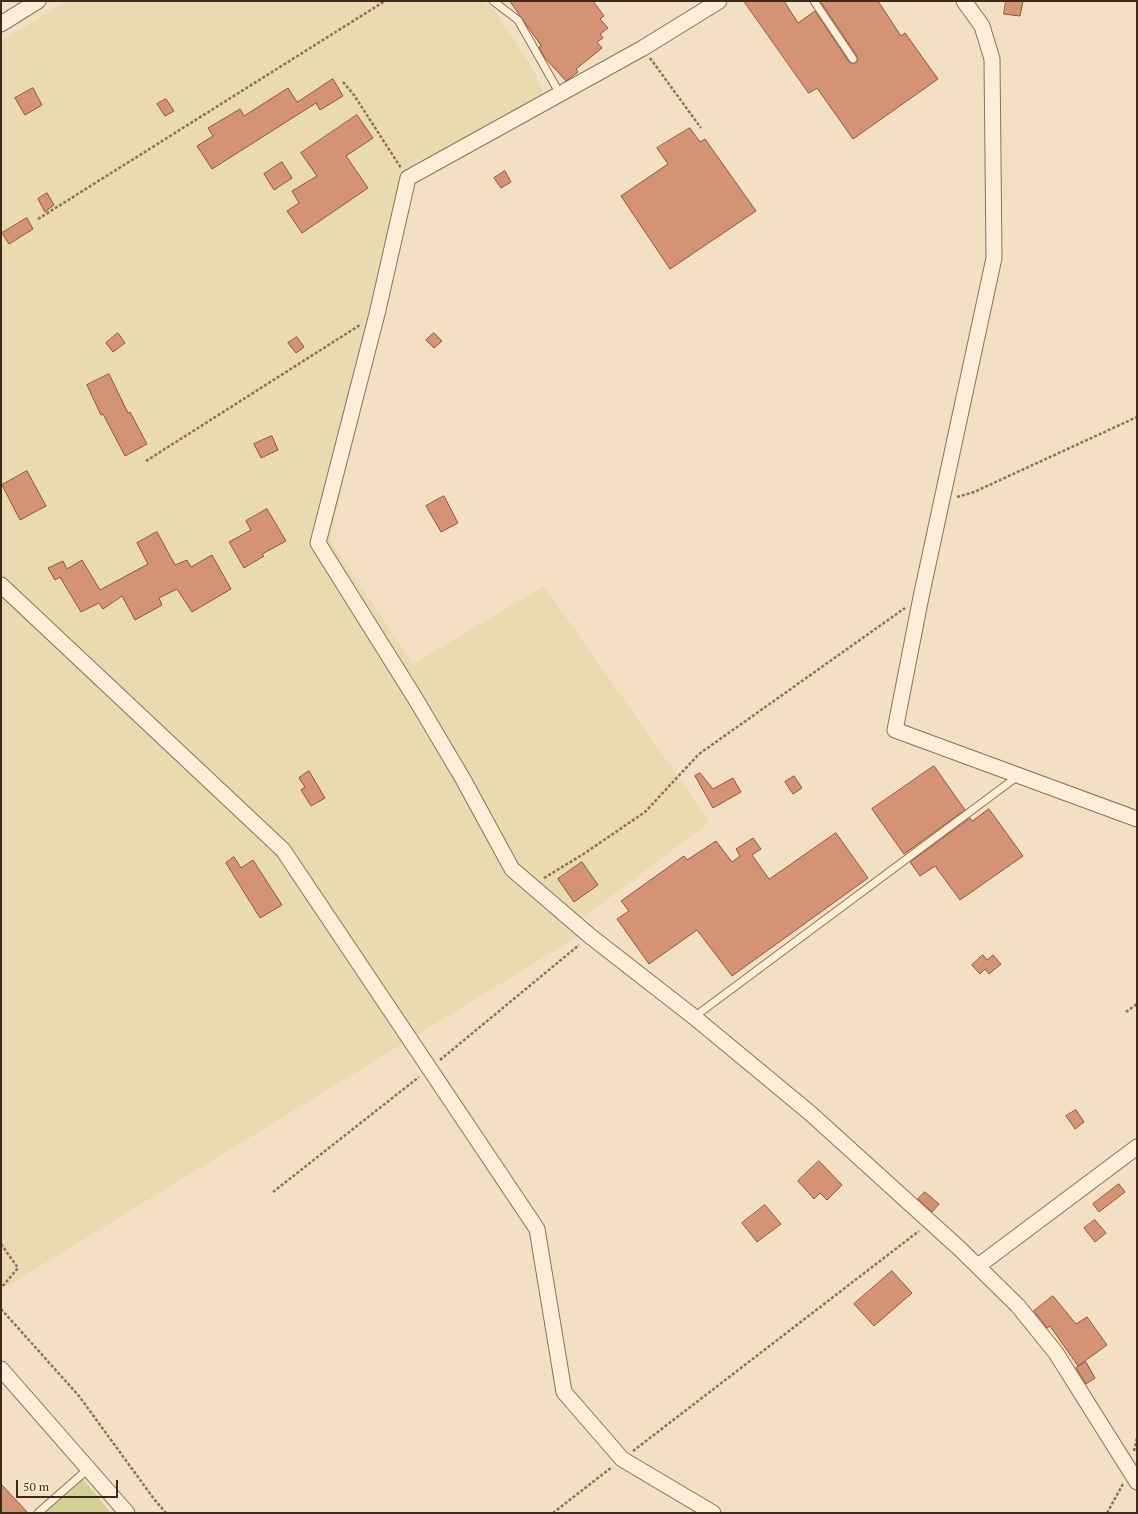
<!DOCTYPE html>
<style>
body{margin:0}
#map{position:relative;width:1138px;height:1514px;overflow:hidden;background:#f3e0c4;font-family:"PT Serif",serif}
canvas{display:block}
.frame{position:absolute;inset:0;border:2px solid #3e2a1d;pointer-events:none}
.scale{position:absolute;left:16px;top:1480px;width:102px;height:18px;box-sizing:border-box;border:2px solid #3e2a1d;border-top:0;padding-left:5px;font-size:12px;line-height:14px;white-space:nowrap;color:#3e2a1d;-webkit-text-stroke:3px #f9ebd4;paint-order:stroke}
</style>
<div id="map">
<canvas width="1138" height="1514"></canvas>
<div class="frame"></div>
<div class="scale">50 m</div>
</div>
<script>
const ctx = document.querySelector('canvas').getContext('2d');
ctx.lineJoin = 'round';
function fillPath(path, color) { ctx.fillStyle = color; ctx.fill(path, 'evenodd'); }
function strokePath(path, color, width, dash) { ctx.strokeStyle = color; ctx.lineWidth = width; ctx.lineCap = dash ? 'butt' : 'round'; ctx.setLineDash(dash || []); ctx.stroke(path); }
const farmland = new Path2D(`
 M67 1H483L495 11 532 67 545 97 413 184 330 540 413 664 544 586 710 822 584 917 580 935 1 1290V41Z`);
const green = new Path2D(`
 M82 1478 111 1513H45Z`);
const building = new Path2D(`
 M510 1H593L604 16 600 19 608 28 600 34 603 38 597 42 602 48 576 69 578 72 566 81 545 58 539 47 541 46Z
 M744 1H784L798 23 815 11 849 62 853 64 857 62V56L820 1H878L901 36 905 33 938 79 853 139 817 88 809 93Z
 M1006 1H1023L1020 16 1004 14Z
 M333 79 343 96 320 110 316 103 212 169 197 146 213 136 208 128 240 109 244 116 288 88 297 102Z
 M33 88 42 105 25 115 15 98Z
 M166 99 174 111 165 116 157 104Z
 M357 115 373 138 346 156 368 188 302 233 287 211 299 203 292 191 317 176 301 153Z
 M690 128 700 142 705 139 756 211 670 269 621 196 668 164 657 148Z
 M282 162 292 178 274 190 264 174Z
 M505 171 511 182 501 188 494 178Z
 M47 193 54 205 45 212 38 199Z
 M27 218 33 229 9 244 2 233Z
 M118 333 125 343 113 352 106 343Z
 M434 333 442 341 434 348 426 340Z
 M297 337 304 347 296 353 288 343Z
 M109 374 128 413 130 412 147 444 125 456 103 414 101 415 87 385Z
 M272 436 278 450 261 458 254 444Z
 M27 471 46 506 20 520 2 485Z
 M444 496 458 523 441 532 426 506Z
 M267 509 286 541 262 554 264 556 244 568 229 542 251 530 246 521Z
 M157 532 175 565 187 560 191 567 212 555 231 589 192 612 177 589 159 598 162 605 135 620 122 596 103 609 99 603 81 612 60 577 55 580 48 568 63 561 67 569 82 560 100 590 148 564 137 543Z
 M934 766 965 810 904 854 872 809Z
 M309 771 325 798 311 806 301 790 305 787 299 778Z
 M700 773 713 789 733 778 741 792 713 808 695 776Z
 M794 776 802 788 793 794 785 782Z
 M989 809 1023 856 960 900 935 866 920 876 910 862 970 818 972 821Z
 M836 833 868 878 732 976 697 930 649 964 617 919 629 911 621 901 684 856 687 860 716 841 732 862 740 856 736 849 753 838 761 849 752 855 769 879Z
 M234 857 241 868 253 860 282 905 260 918 226 863Z
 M582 862 598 885 574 902 558 879Z
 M983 955 987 960 993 955 1001 964 989 974 985 969 980 974 972 965Z
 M1076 1110 1084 1122 1075 1129 1066 1116Z
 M819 1161 842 1185 827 1200 820 1193 814 1199 798 1181Z
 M1119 1184 1125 1192 1099 1212 1093 1204Z
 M925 1192 939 1204 932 1212 918 1199Z
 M765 1205 781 1224 757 1242 742 1223Z
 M1095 1220 1106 1233 1095 1242 1084 1228Z
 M892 1271 912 1293 874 1326 854 1304Z
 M1053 1296 1076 1324 1087 1317 1107 1345 1078 1366 1050 1326 1047 1328 1034 1311Z
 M1086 1362 1095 1378 1086 1384 1076 1368Z
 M1 1484 28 1513H1Z`);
const path = new Path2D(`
 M650 58 701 128
 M343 82 354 95 401 168
 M38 219 385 1
 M146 461 360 325
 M957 497 974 492 1137 417
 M544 878 582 855 645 812 699 754 905 608
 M1126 1012 1137 1004
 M440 1060 579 945
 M273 1192 419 1077
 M1 1244 18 1268 1 1288
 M1 1309 79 1396 154 1499 166 1513
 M633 1451 919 1231
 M1134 1451 1137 1438
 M553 1513 612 1467
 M1107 1513 1123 1484`);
const lane = new Path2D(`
 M493 1 518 20 560 94
 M814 1 853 59
 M694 1017 1018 776
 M38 1513 88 1469`);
const street = new Path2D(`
 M719 1 643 48 408 178 377 314 318 543 415 698 463 779 512 869 590 936 694 1017 810 1113 960 1249 1018 1306 1056 1353 1137 1482
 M964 1 982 26 992 59 994 258 921 597 895 730 1137 819
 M1 24 38 1
 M1 585 283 850 537 1229 564 1392 622 1459 713 1513
 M978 1266 1137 1147
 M1 1369 127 1513`);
fillPath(farmland, '#e9dab0');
fillPath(green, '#d2d296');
fillPath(building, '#d59376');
strokePath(building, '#91543b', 1);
strokePath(lane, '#907058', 9);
strokePath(street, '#907058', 17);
strokePath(path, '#907058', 2.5, [3, 2]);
strokePath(lane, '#fceed8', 7);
strokePath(street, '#fceed8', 15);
</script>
